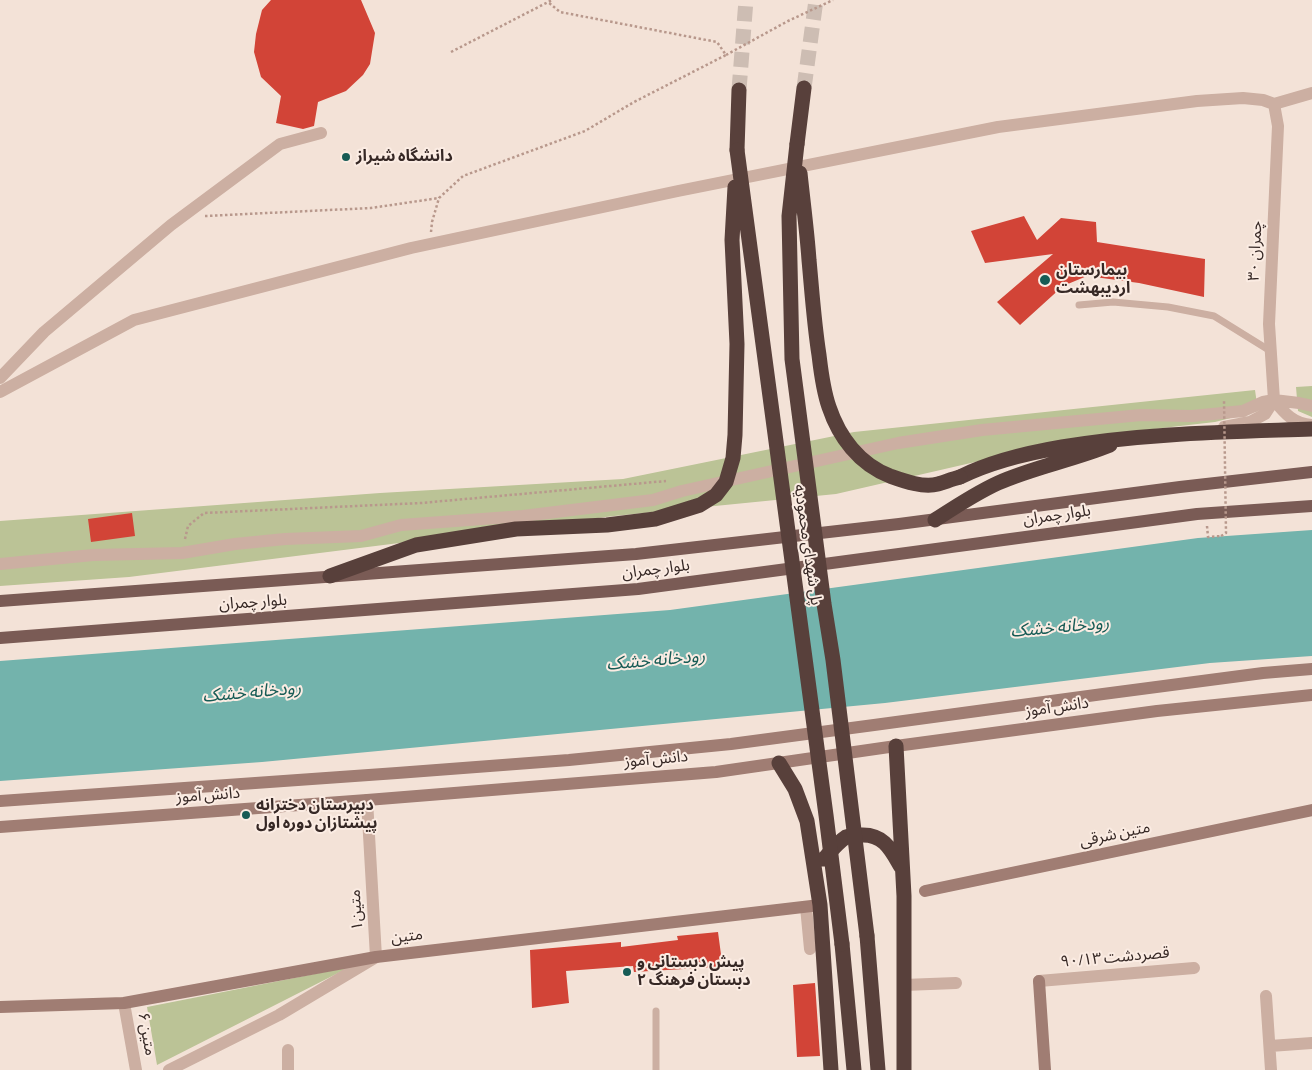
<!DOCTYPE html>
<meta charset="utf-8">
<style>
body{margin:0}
canvas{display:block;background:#f3e2d7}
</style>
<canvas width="1312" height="1070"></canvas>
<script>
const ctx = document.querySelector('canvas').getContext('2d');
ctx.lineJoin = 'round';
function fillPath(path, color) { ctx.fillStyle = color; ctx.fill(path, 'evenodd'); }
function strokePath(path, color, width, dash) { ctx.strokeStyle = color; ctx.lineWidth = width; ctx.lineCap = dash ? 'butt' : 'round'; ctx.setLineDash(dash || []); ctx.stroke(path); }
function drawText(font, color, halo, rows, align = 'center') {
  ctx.font = font + ' "Sofia Sans Condensed","Noto Sans Arabic",sans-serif'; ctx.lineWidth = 4; ctx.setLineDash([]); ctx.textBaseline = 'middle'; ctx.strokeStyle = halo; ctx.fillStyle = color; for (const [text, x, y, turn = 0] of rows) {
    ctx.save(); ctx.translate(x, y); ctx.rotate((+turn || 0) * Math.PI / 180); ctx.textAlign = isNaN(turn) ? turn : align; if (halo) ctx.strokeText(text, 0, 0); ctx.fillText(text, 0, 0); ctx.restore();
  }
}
const green = new Path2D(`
 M1312 386V417L1298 411 1296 387Z
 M1255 390 1258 411 1215 422 1084 437 836 494 614 516 129 577 0 586V521L380 493 623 479 854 432Z
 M350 967 157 1065 147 1007Z`);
const water = new Path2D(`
 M1312 530V656L1210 663 885 703 262 762 0 781V661L670 610 1198 538Z`);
const building = new Path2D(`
 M271 0H361L375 33 370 64 363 75 346 91 318 102 314 126 303 129 276 123 281 96 261 77 254 52 256 34 262 10Z
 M1024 216 1037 240 1061 218 1096 222 1097 242 1205 259 1204 297 1139 283 1087 276 1063 286 1020 325 997 302 1053 254 985 263 971 231Z
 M132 513 135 536 91 542 88 519Z
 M718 932 722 962 717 963V967L634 972 633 966 566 971 569 1003 532 1008 530 950 621 942V947L678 940 677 936Z
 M815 983 820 1056 797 1057 793 985Z`);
const highwayTunnel = new Path2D(`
 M804 88 816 0
 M739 90 746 0`);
const path = new Path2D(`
 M451 52 552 0
 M726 55 788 21 833 0
 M205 216 371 208 439 198
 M431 232 432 222 439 198 463 176 585 131 634 102 726 55 717 42 560 12 548 2
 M1207 526 1208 537 1221 536
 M185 539 188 526 204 513 421 503 666 481`);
const lane = new Path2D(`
 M1079 305 1113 302 1168 307 1214 316 1272 352
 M656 1011V1070`);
const street = new Path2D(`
 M1274 104 1278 126 1269 324 1274 400
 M0 378 44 332 171 225 280 144 321 133
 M0 392 134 320 411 248 678 191 998 127 1197 101 1243 98 1263 100 1274 104 1312 93
 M1274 400C1285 414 1294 424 1312 425
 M1224 427 1250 422 1265 414 1274 400
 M0 564 93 555 182 553 235 544 285 539 361 536 401 525 523 516 653 500 682 491 898 443 982 430 1141 415 1192 416 1243 411 1263 402 1274 400 1299 403 1312 406
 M806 907 810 949
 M1039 981 1194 968
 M904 985 956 983
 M1266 996 1271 1070
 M124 1003 136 1070
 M1270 1046 1312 1043
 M169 1070 279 1015 376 957 367 800
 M288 1070V1050`);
const secondary = new Path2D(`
 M0 801 397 773 569 760 731 744 874 725 1103 694 1263 673 1312 669
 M0 827 367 800 716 772 896 746 1157 711 1312 695
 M925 891 1312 810
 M1039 981 1045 1070
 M0 1007 124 1003 376 957 820 905`);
const primary = new Path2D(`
 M0 601 636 554 899 524 1180 487 1312 472
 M0 638 638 589 1197 514 1312 506`);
const highway = new Path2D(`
 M797 144 804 88
 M737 150 739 90
 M960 477C992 461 1027 453 1062 447 1144 433 1228 432 1312 429
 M935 520C955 507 976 493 998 483 1034 467 1073 460 1110 445
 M896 746 904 896V1070
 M779 763 795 789 807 821 820 905 831 1070
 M824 859C831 851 837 843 846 837 851 835 856 835 861 835 884 834 891 850 901 867
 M867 936 878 1070
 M842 944 854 1070`);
const pathBridge = new Path2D(`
 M1221 536 1226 533 1224 399`);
const highwayBridge = new Path2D(`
 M797 144 789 216 792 359 824 604 833 660 867 936
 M737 150 826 815 842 944
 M800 173C803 202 807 231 809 260 812 292 814 323 819 355 821 372 823 390 829 407 839 437 859 464 890 476 904 481 923 488 938 484 945 482 952 479 960 477
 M330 576 416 545 516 529 607 525 655 519 700 505 716 495 726 482 733 458 735 435 737 344 732 240 735 187`);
const markers = [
 [346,157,5,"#175b55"],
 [1045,280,6,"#175b55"],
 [246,815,5,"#175b55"],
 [627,972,5,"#175b55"]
];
const poiNames = [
 ["دانشگاه شیراز",356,157],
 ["بیمارستان",1056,271],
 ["اردیبهشت",1056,289],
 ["دبیرستان دخترانه",256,806],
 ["پیشتازان دوره اول",256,824],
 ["پیش دبستانی و",637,963],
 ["دبستان فرهنگ ۲",637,981]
];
const streetNames = [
 ["۳۰ چمران",1256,251,-87],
 ["بلوار چمران",1057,516,-8],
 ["پل شهدای محمودیه",807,545,82],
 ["بلوار چمران",656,570,-7],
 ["بلوار چمران",253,603,-4],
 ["دانش آموز",1057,708,-8],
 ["دانش آموز",656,760,-5],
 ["دانش آموز",208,796,-4],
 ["متین شرقی",1115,835,-12],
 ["متین۱",357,910,-94],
 ["متین",407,937,-7],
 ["۹۰/۱۳ قصردشت",1115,958,-5],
 ["۶ متین",146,1034,80]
];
const waterNames = [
 ["رودخانه خشک",1060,628,-5],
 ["رودخانه خشک",656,661,-5],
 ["رودخانه خشک",252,693,-5]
];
fillPath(green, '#bbc396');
fillPath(water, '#73b3ac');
fillPath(building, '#d24437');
strokePath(highwayTunnel, '#cdbdb3', 15, [15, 8]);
strokePath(path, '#b8988c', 2.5, [2.5, 2.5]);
strokePath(lane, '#ccafa2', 7);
strokePath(street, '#ccafa2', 12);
strokePath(secondary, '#a07d73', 12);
strokePath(primary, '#7a5b55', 12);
strokePath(highway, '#58403b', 15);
strokePath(pathBridge, '#b8988c', 2.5, [2.5, 2.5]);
strokePath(highwayBridge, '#58403b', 15);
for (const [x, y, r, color] of markers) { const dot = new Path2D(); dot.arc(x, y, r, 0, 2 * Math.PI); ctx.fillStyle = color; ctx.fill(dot); strokePath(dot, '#fbece3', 2); }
drawText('bold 16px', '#362825', '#fbece3', poiNames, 'left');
drawText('16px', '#362825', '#fbece3', streetNames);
drawText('italic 18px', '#175b55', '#fbece3', waterNames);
</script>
